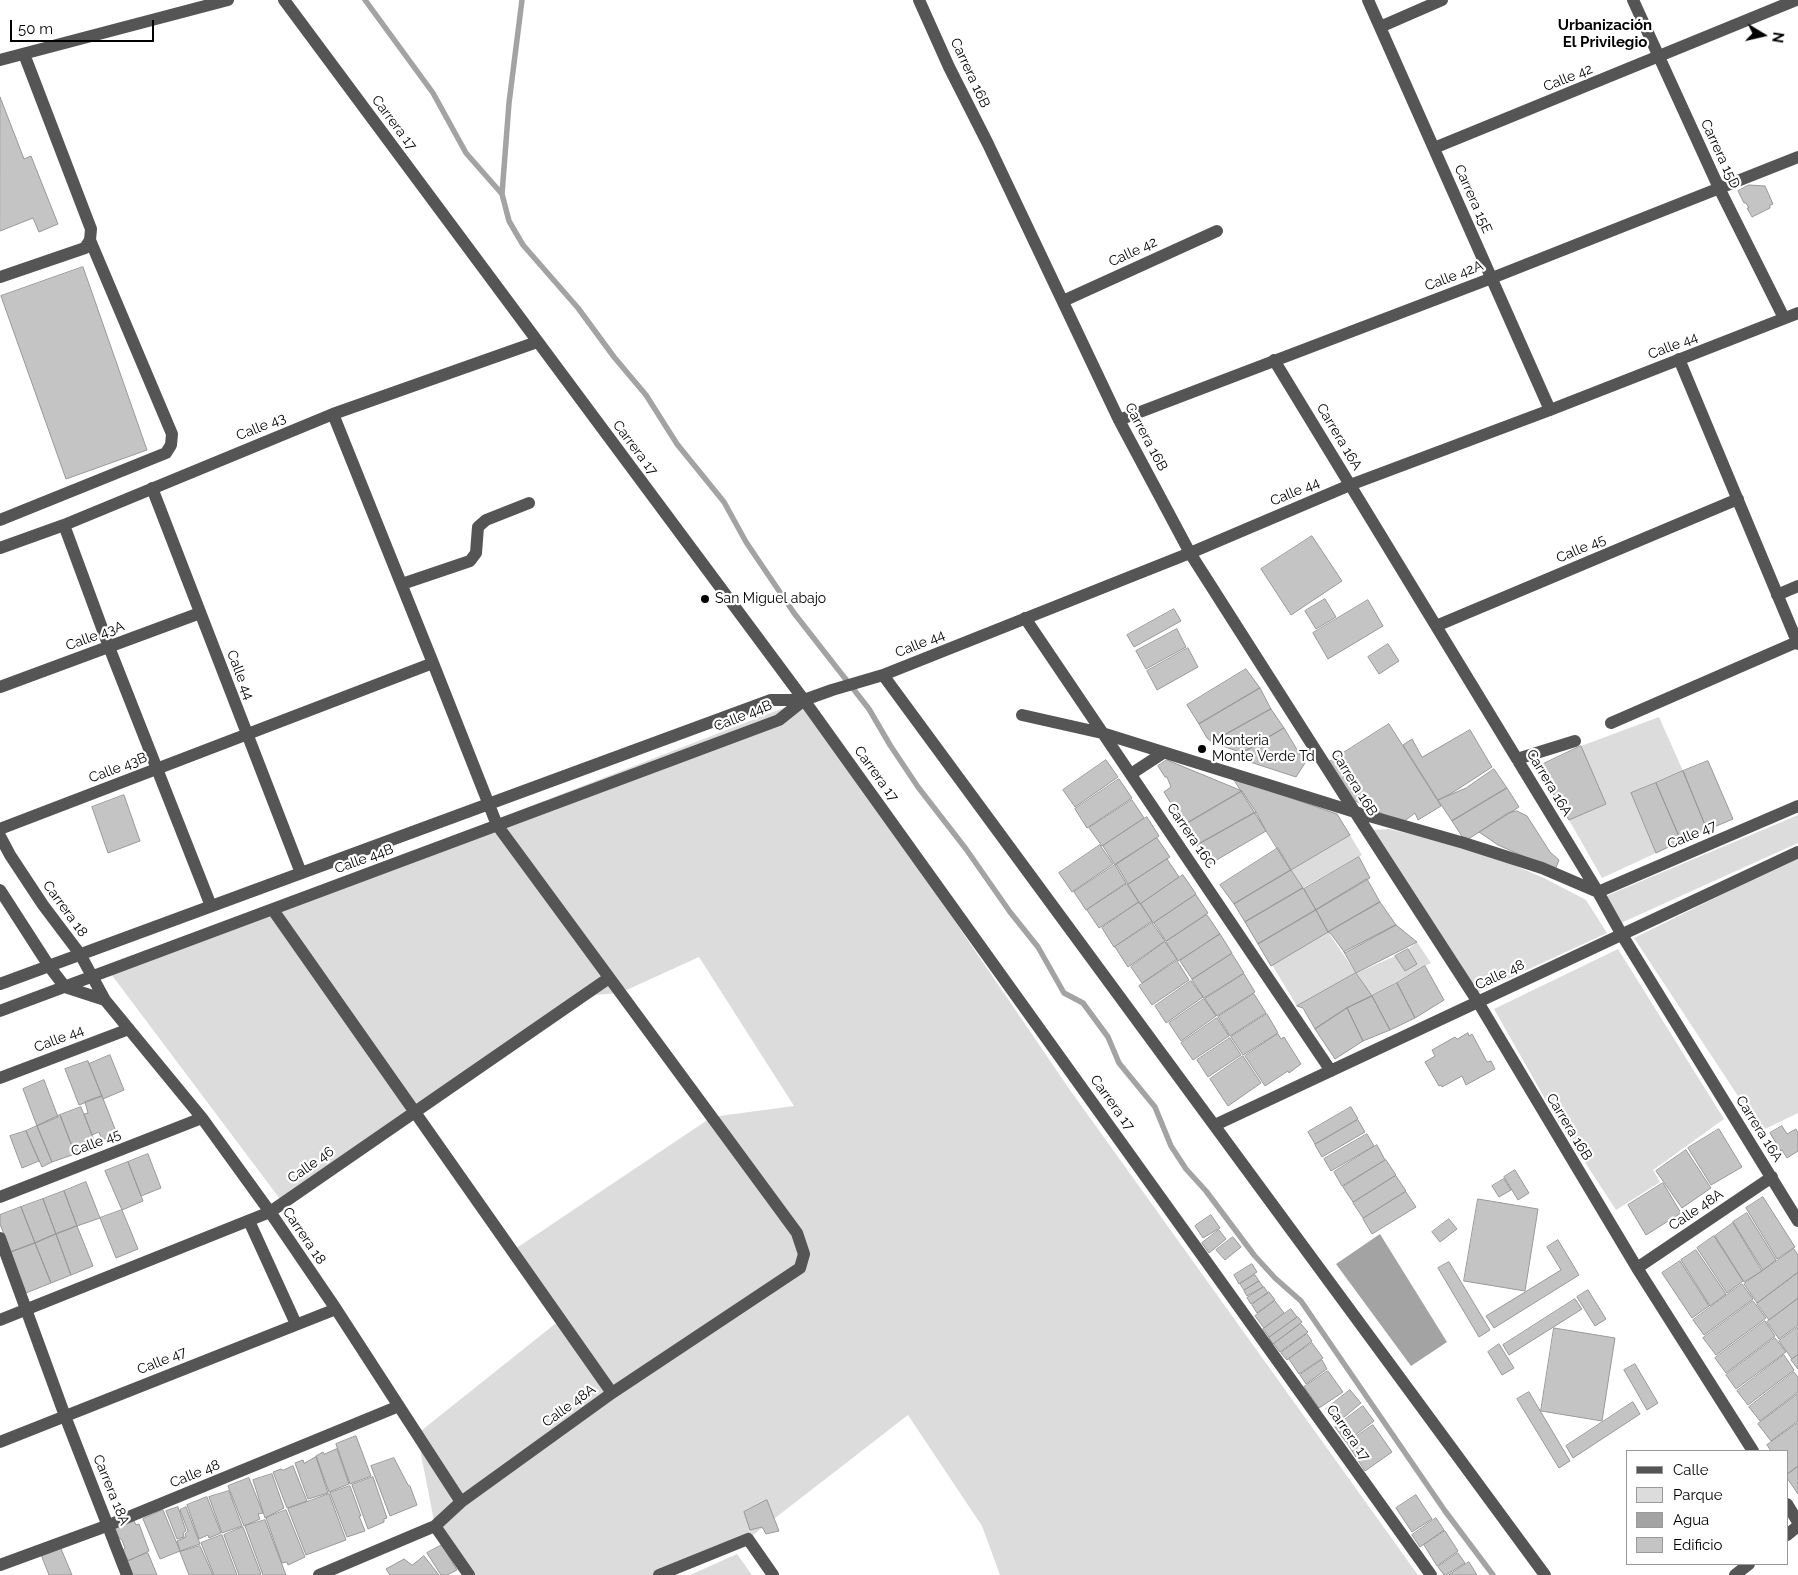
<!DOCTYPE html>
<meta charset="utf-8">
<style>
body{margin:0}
#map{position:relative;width:1798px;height:1575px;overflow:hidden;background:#fff;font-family:Raleway,sans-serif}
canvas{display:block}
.legend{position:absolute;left:1626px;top:1450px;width:162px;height:115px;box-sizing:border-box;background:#fff;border:1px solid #999;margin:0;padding:6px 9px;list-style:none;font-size:15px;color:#000}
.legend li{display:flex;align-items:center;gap:10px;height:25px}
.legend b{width:25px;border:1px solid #999}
.north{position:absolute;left:1738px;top:10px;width:50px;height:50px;-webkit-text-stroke:4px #fff;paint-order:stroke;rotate:99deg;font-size:14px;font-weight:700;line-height:20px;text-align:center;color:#000}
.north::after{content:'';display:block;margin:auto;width:18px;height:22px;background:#000;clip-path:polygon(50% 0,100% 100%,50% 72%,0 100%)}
.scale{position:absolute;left:10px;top:20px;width:144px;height:22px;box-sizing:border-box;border:2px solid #000;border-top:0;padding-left:6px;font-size:15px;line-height:18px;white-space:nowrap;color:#000;-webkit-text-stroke:4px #fff;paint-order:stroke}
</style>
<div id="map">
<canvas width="1798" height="1575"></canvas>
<ul class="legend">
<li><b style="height:6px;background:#555"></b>Calle</li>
<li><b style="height:14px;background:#dcdcdc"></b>Parque</li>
<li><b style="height:14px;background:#a3a3a3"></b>Agua</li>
<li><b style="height:14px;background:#c4c4c4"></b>Edificio</li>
</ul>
<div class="north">N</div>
<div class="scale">50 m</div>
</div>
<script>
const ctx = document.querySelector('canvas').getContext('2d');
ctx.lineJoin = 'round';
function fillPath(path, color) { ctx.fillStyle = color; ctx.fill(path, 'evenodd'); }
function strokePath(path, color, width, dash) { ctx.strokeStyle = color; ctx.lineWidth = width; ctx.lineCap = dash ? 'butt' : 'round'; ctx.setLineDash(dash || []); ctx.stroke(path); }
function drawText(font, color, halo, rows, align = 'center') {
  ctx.font = font + ' Raleway,sans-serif'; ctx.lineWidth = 4.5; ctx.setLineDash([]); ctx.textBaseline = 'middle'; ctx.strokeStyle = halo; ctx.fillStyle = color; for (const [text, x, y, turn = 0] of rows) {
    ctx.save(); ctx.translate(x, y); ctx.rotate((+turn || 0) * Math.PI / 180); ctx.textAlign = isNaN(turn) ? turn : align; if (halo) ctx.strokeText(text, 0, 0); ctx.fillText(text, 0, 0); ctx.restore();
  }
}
const green = new Path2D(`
 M804 700 1070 1090 1418 1575H1000L982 1526 908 1415 748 1539 653 1575H469L435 1526 417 1434 560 1320 512 1251 712 1117 794 1106 699 957 620 993 583 996 283 1203 108 970Z
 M1659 717 1683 771 1631 794 1656 853 1602 878 1569 820 1581 746Z
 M1798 815V843L1621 923 1604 897Z
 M1389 829 1478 850 1544 878 1586 900 1607 933 1477 993 1370 830Z
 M1350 835 1362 855 1303 888 1291 870Z
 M1798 857V1113L1761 1131 1634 938Z
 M1328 932 1356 973 1297 1006 1272 965Z
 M1417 942 1431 963 1371 996 1357 973 1395 956 1405 970 1417 964 1408 949Z
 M1618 949 1724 1119 1653 1170 1660 1182 1616 1210 1553 1113 1494 1009Z
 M737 1554 752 1575H690Z`);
const water = new Path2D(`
 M1380 1234 1447 1342 1411 1366 1336 1264Z`);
const stream = new Path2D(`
 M365 0 433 93 466 153 502 194
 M522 0 509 103 502 194 509 221 523 245 578 308 614 357 646 395 677 444 724 502 746 542 794 613 869 709 890 745 918 787 966 849 1010 912 1038 947 1064 993 1083 1003 1108 1037 1119 1063 1155 1107 1171 1146 1186 1169 1206 1191 1254 1255 1275 1278 1301 1301 1445 1511 1493 1575`);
const building = new Path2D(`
 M0 97 24 159 31 156 58 224 39 232 33 218 0 231Z
 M1749 185 1765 186 1773 204 1770 205V208L1752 217 1747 208H1749L1746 203H1744L1738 191Z
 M83 267 147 450 66 479 1 296Z
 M1312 536 1342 581 1291 615 1261 569Z
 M1325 599 1336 617 1316 629 1305 611Z
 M1368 600 1383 626 1328 659 1313 633Z
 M1174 609 1181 621 1134 647 1127 635Z
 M1177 629 1186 647 1146 669 1136 651Z
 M1388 644 1399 661 1379 674 1368 657Z
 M1188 648 1198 667 1157 690 1147 671Z
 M1246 669 1260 688 1199 724 1187 705Z
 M1260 688 1271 709 1212 742 1207 738 1199 724Z
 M1271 709 1284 728 1242 753 1212 742Z
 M1389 724 1441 806 1418 820 1415 813 1402 823 1353 800 1329 762Z
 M1284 728 1305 763 1296 777 1241 759 1242 753Z
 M1470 730 1492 767 1452 793 1438 800 1403 745 1412 739 1422 757Z
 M1581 746 1606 804 1569 820 1537 767Z
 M1106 760 1118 777 1075 807 1063 790Z
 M1167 760 1242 791 1184 825 1164 792 1171 787 1167 777H1165L1158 766Z
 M1708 761 1733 819 1707 830 1683 771Z
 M1494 769 1507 788 1452 821 1438 800 1466 788Z
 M1683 771 1707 830 1681 841 1656 783Z
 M1233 778 1337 814 1350 835 1291 870Z
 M1119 779 1132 798 1087 828 1075 809Z
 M1656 783 1681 841 1656 853 1631 793Z
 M1507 788 1519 807 1465 841 1452 821Z
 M1242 791 1256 812 1197 845 1184 825Z
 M124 795 140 841 108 853 92 807Z
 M1132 800 1144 818 1102 846 1089 828Z
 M1517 811 1527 816 1550 852 1559 860 1555 870 1498 845 1479 832 1508 813Z
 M1256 812 1266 831 1208 865 1197 845Z
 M1147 817 1159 836 1115 865 1103 846Z
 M1157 838 1170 857 1128 884 1116 864Z
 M1100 845 1113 864 1072 892 1059 873Z
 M1278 848 1291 870 1234 904 1220 885Z
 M1359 857 1370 878 1316 910 1304 889Z
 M1167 859 1179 877 1140 904 1128 885Z
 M1115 865 1126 883 1086 910 1074 892Z
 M1291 870 1303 888 1245 922 1234 904Z
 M1183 875 1196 894 1153 923 1141 904Z
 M1367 879 1380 902 1328 932 1316 910Z
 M1127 884 1139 902 1099 928 1087 910Z
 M1303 888 1316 910 1258 944 1245 922Z
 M1196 895 1208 913 1166 941 1154 923Z
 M1139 902 1152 921 1114 947 1102 928Z
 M1380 902 1396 925 1345 953 1331 934 1328 932Z
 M1316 910 1328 932 1271 966 1258 944Z
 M1207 915 1220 934 1178 961 1166 942Z
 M1152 923 1165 941 1128 967 1115 947Z
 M1396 925 1417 942 1356 973 1344 952Z
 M1220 934 1232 953 1192 979 1180 961Z
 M1165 942 1177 959 1142 983 1131 967Z
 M1408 949 1417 964 1405 971 1395 956Z
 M1232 954 1244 973 1204 998 1192 980Z
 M1177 961 1189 980 1152 1005 1139 986Z
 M1425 966 1444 1000 1415 1018 1397 983Z
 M1356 973 1372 996 1347 1008 1315 1029 1303 1008 1297 1006Z
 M1244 974 1255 992 1217 1016 1205 999Z
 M1191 981 1203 997 1166 1023 1155 1006Z
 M1397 983 1415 1018 1390 1030 1372 996Z
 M1254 994 1266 1013 1230 1036 1218 1017Z
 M1372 996 1390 1030 1363 1041 1347 1008Z
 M1204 999 1216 1016 1181 1041 1169 1023Z
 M1347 1008 1363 1041 1335 1059 1315 1029Z
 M1267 1014 1278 1033 1243 1055 1231 1037Z
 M1217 1018 1229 1036 1193 1060 1181 1043Z
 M1468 1033 1469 1036 1472 1034 1487 1062 1491 1061 1495 1069 1466 1085 1462 1076 1442 1087 1441 1085 1439 1086 1425 1062 1435 1056 1432 1050 1455 1037 1457 1039Z
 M1278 1034 1281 1039 1284 1037 1301 1064 1289 1073 1288 1071 1265 1086 1245 1056Z
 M1230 1038 1241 1055 1208 1077 1197 1060Z
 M110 1055 124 1090 103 1099 89 1064Z
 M1243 1056 1261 1083 1228 1106 1210 1079Z
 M88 1061 102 1096 79 1105 65 1069Z
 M44 1080 58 1117 37 1126 23 1089Z
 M102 1096 117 1134 102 1140 99 1132 92 1135 84 1114 88 1113 85 1102Z
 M81 1107 96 1145 75 1154 60 1115Z
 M1351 1107 1358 1119 1315 1144 1308 1132Z
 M60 1115 75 1154 52 1162 37 1126Z
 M1358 1120 1365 1132 1322 1157 1315 1145Z
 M37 1126 52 1162 42 1167 26 1131Z
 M1782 1126 1787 1134 1796 1129 1798 1133V1151L1787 1158 1782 1150 1781 1151 1770 1133Z
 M1719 1129 1742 1167 1711 1185 1688 1148Z
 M26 1131 39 1161 22 1168 10 1136Z
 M1367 1134 1374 1146 1331 1171 1324 1159Z
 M1377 1145 1385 1160 1342 1186 1334 1172Z
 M1686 1150 1711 1188 1682 1208 1656 1171Z
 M148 1154 161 1188 141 1196 128 1162Z
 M1386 1160 1396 1175 1353 1202 1343 1187Z
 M128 1162 143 1201 122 1210 105 1171Z
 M1515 1170 1529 1193 1518 1200 1504 1177Z
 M1396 1176 1406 1191 1363 1218 1353 1203Z
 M1504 1179 1511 1190 1499 1197 1492 1186Z
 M86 1182 100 1218 77 1226 64 1191Z
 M1663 1183 1681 1213 1646 1235 1628 1205Z
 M64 1191 77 1226 56 1234 43 1199Z
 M1406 1192 1416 1207 1372 1234 1363 1219Z
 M1763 1197 1795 1247 1777 1259 1746 1208Z
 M43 1199 56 1234 35 1243 21 1207Z
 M1478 1199 1538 1209 1525 1291 1464 1281Z
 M21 1207 35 1243 11 1252 0 1224V1215Z
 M122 1210 138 1249 116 1258 100 1218Z
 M1747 1213 1776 1260 1763 1270 1733 1222Z
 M1211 1215 1220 1228 1203 1238 1195 1226Z
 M1449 1219 1457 1229 1440 1242 1432 1232Z
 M1733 1223 1762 1271 1744 1282 1715 1236Z
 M77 1226 93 1266 71 1275 56 1234Z
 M1219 1230 1226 1239 1209 1253 1202 1243Z
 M56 1234 71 1275 51 1283 35 1243Z
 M1714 1236 1743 1281 1727 1293 1697 1248Z
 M1233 1237 1241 1247 1225 1260 1216 1250Z
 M1558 1240 1579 1275 1494 1328 1486 1316 1561 1270 1547 1247Z
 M35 1243 51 1283 26 1293 11 1252Z
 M1794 1249 1798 1255V1272L1757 1303 1744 1284Z
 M1696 1250 1726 1294 1710 1306 1681 1260Z
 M1680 1261 1709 1306 1692 1318 1662 1273Z
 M1449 1262 1490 1330 1479 1337 1438 1268Z
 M1252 1264 1257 1272 1239 1284 1234 1275Z
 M1798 1273V1298L1769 1320 1757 1304Z
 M1255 1275 1259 1281 1244 1290 1240 1284Z
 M1259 1281 1263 1287 1247 1296 1244 1291Z
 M1742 1284 1753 1299 1704 1335 1693 1320Z
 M1264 1287 1268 1293 1251 1304 1247 1298Z
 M1588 1290 1606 1319 1595 1326 1577 1297Z
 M1269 1292 1275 1300 1257 1313 1252 1305Z
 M1575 1299 1582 1309 1509 1355 1503 1345Z
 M1798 1299V1325L1779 1339 1767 1322Z
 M1275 1301 1284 1313 1264 1328 1255 1316Z
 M1753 1301 1766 1318 1716 1355 1703 1338Z
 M1291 1309 1297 1317 1269 1337 1263 1329Z
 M1298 1317 1302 1322 1273 1344 1269 1338Z
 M1765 1321 1775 1336 1726 1373 1715 1358Z
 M1301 1324 1308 1332 1280 1352 1274 1344Z
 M1798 1327V1354L1792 1359 1779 1341Z
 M1554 1328 1615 1338 1602 1421 1541 1411Z
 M1307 1334 1312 1341 1287 1360 1281 1353Z
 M1775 1338 1786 1352 1736 1389 1726 1375Z
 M1312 1343 1323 1358 1299 1374 1289 1359Z
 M1499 1344 1514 1368 1502 1375 1488 1352Z
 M1784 1355 1794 1370 1748 1405 1737 1391Z
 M1798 1355V1369L1791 1360Z
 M1322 1360 1327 1369 1306 1384 1300 1375Z
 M1635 1364 1658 1403 1647 1410 1624 1370Z
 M1328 1371 1343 1392 1319 1408 1304 1387Z
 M1794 1372 1798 1377V1392L1760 1421 1749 1407Z
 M1350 1390 1361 1403 1337 1423 1326 1409Z
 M1529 1392 1570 1461 1559 1468 1517 1399Z
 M1798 1394V1421L1771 1441 1758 1424Z
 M1633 1402 1640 1414 1573 1458 1566 1446Z
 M1363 1406 1374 1421 1346 1442 1335 1427Z
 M1798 1423V1466L1787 1474V1451H1771L1767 1445Z
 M1373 1425 1392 1452 1365 1471 1347 1443Z
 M356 1436 371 1476 350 1484 336 1444Z
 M337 1449 349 1484 329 1492 316 1456 323 1452 324 1454Z
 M316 1457 328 1493 308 1499 295 1463 303 1460 304 1463Z
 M394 1458 408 1485 410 1486 417 1505 390 1516 371 1466Z
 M293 1466 307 1501 287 1508 273 1472 281 1469 283 1470Z
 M1798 1467V1494L1787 1478V1475Z
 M272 1474 284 1508 265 1518 253 1480Z
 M373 1477 387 1518 384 1519V1522L368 1529 352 1485Z
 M249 1478 263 1513 258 1514 260 1519 244 1526 228 1486Z
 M350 1486 361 1516H359L365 1531 347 1537 330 1493Z
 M229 1491 242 1526 222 1533 209 1497Z
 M329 1494 346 1540 306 1555 288 1509Z
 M1416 1495 1432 1519 1412 1532 1396 1508Z
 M207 1497 221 1533 209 1538 208 1535 199 1539 187 1505Z
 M767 1500 779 1531 766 1534 762 1527 750 1530 744 1512Z
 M178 1507 186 1531 183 1533 184 1537 177 1539 166 1511Z
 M186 1507 200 1544 180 1551 177 1541 186 1537 185 1534 188 1531 180 1510Z
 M163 1510 180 1551 160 1559 143 1519Z
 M286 1510 305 1557 288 1565 287 1562 282 1563 266 1518Z
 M132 1517 136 1525 139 1524 149 1551 128 1561 123 1550 125 1548 122 1540 119 1538 113 1524Z
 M1436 1518 1444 1530 1420 1547 1412 1535Z
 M265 1520 286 1575H263L245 1526Z
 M243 1527 261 1574 258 1575H239L224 1535Z
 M1445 1531 1458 1551 1437 1566 1424 1545Z
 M222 1535 237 1575H214L201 1543Z
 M59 1544 72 1575H49L40 1552Z
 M442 1545 457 1570 447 1575H441L427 1553Z
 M200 1546 213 1575H189L180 1552Z
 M148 1553 157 1575H130L125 1562Z
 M1458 1553 1465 1563 1446 1575H1444L1438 1567Z
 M424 1556 439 1575H390L386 1569 404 1559 412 1565Z
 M1469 1562 1477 1575H1449Z`);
const minor = new Path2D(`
 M284 0 804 700 1431 1575
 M919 0 949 67 988 144 1119 420 1190 553 1355 812 1478 1002 1637 1268 1753 1451
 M1368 0 1550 410
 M1633 0 1719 188 1784 318
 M1380 27 1442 0
 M0 60 228 0
 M1434 148 1796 0
 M0 277 85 248 90 240 91 229 24 54
 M1063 301 1217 231
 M1679 359 1798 644
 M1274 360 1598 892 1622 935 1798 1221
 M1119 420 1492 278 1798 157
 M152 488 301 873
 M0 520 166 453 171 445 172 434 90 240
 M64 525 109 647 211 906
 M0 548 64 525 333 414 537 342
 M402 584 470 561 476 553 478 527 486 520 529 503
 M1777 595 1798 586
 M1025 618 1331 1071
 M1436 626 1738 499
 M883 675 1545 1575
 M0 687 200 613
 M1022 715 1102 733 1355 812 1464 843 1542 868 1598 892 1798 806
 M1611 723 1797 642
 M1517 759 1575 741
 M1131 774 1163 753
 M0 829 433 663
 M0 836 10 855 43 905 80 954 105 1000 202 1118 270 1212 336 1309 461 1502
 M0 890 49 966 65 987 105 1000
 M273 910 612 1393
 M0 984 771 700H804
 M0 1011 779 720 804 700 832 690 883 675 1190 553 1350 485 1550 410 1798 313
 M0 1078 129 1029
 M1215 1125 1798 852
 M0 1197 202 1118
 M249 1221 296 1324
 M0 1238 65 1416 127 1575
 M1637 1268 1772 1177
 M0 1320 270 1212 609 978
 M0 1442 336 1309
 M1787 1504 1798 1522
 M435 1526 469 1575
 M1787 1535 1798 1526
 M0 1565 109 1525 399 1406
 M319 1575 435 1526 461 1502 612 1393 800 1268 804 1254 797 1233 497 825 433 663 333 414
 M659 1575 748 1539 773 1575
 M1735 1575 1749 1564`);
const markers = [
 [705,599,5,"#000"],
 [1202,749,5,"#000"]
];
const streetNames = [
 ["Carrera 16B",970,73,65],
 ["Calle 42",1568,78,-22],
 ["Carrera 17",394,123,53],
 ["Carrera 15D",1720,154,65],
 ["Carrera 15E",1473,199,66],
 ["Calle 42",1133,252,-25],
 ["Calle 42A",1454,276,-21],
 ["Calle 44",1673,346,-21],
 ["Calle 43",261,427,-22],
 ["Carrera 16B",1146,437,62],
 ["Carrera 16A",1339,437,59],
 ["Carrera 17",635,448,53],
 ["Calle 44",1295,492,-23],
 ["Calle 45",1581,549,-23],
 ["Calle 43A",95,636,-20],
 ["Calle 44",920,644,-22],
 ["Calle 44",240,675,69],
 ["Calle 44B",743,716,-22],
 ["Calle 43B",118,768,-21],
 ["Carrera 17",876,774,54],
 ["Carrera 16B",1354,783,58],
 ["Carrera 16A",1549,783,59],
 ["Calle 47",1692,835,-23],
 ["Carrera 16C",1191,836,56],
 ["Calle 44B",364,859,-20],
 ["Carrera 18",65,909,54],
 ["Calle 48",1500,975,-25],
 ["Calle 44",59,1039,-21],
 ["Carrera 17",1112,1103,54],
 ["Carrera 16B",1569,1127,59],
 ["Carrera 16A",1759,1129,58],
 ["Calle 45",96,1143,-21],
 ["Calle 46",311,1165,-35],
 ["Calle 48A",1696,1210,-34],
 ["Carrera 18",304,1236,56],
 ["Calle 47",162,1361,-22],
 ["Calle 48A",569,1406,-36],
 ["Carrera 17",1348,1433,55],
 ["Calle 48",195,1474,-22],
 ["Carrera 18A",111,1490,68]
];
const poiNames = [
 ["San Miguel abajo",715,599],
 ["Monteria",1212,741],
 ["Monte Verde Td",1212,757]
];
const neighbourhoodNames = [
 ["Urbanización",1605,25],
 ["El Privilegio",1605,42]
];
fillPath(green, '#dcdcdc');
fillPath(water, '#a3a3a3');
strokePath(stream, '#a3a3a3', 5.5);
fillPath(building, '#c4c4c4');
strokePath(building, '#999', 1);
strokePath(minor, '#555', 12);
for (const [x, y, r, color] of markers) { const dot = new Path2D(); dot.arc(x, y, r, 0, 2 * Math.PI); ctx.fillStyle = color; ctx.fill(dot); strokePath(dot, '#fff', 2); }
drawText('14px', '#000', '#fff', streetNames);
drawText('14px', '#000', '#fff', poiNames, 'left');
drawText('bold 15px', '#000', '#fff', neighbourhoodNames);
</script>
